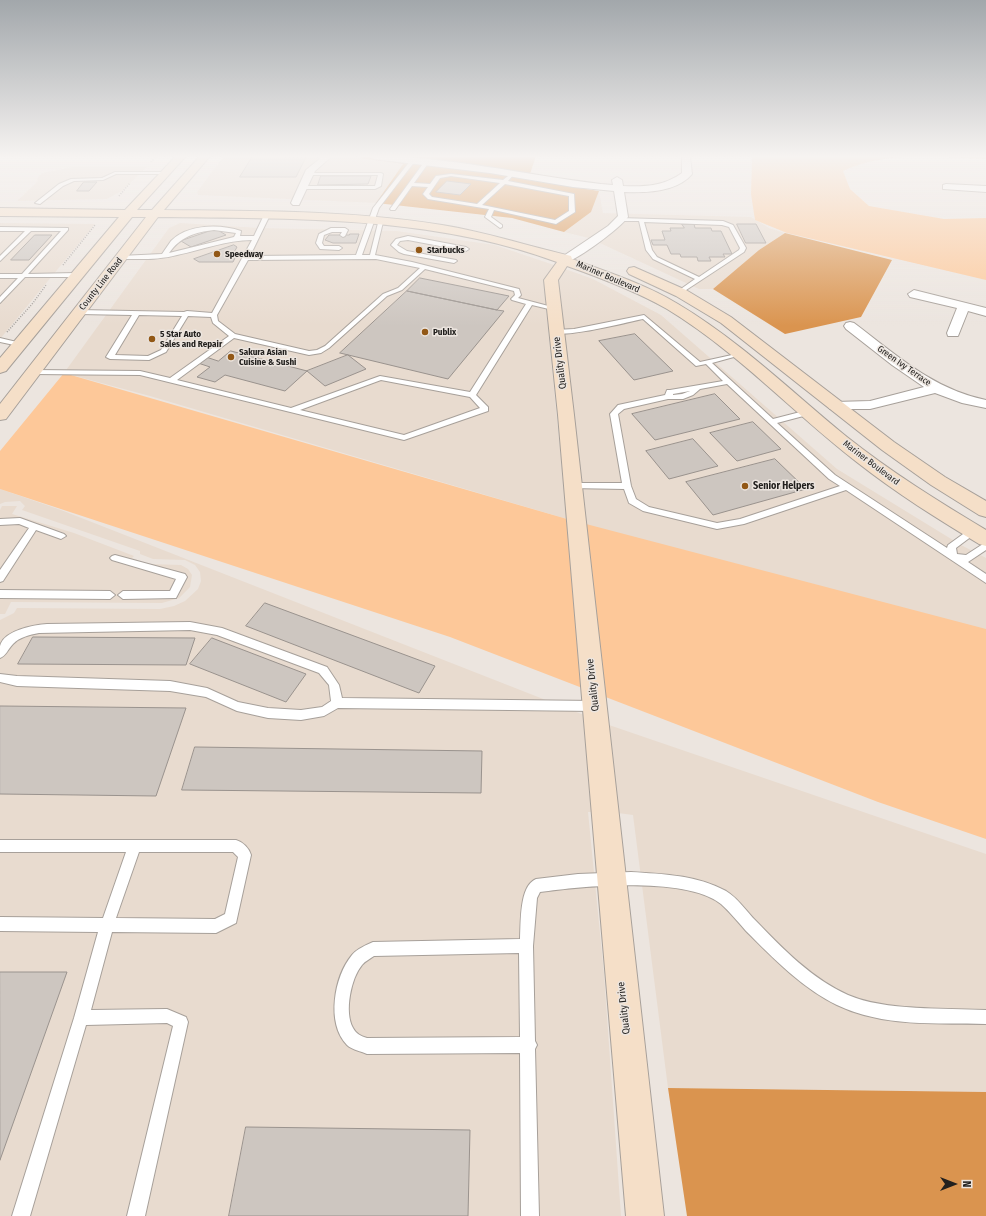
<!DOCTYPE html>
<style>
body{margin:0}
#map{position:relative;width:986px;height:1216px;overflow:hidden;background:#ece5df;font-family:"Fira Sans Condensed",sans-serif}
canvas{display:block}
.north{position:absolute;left:934px;top:1164px;width:40px;height:40px;-webkit-text-stroke:3px #ece5df;paint-order:stroke;rotate:90deg;font-size:11px;font-weight:700;line-height:16px;text-align:center;color:#22201e}
.north::after{content:'';display:block;margin:auto;width:14px;height:18px;background:#22201e;clip-path:polygon(50% 0,100% 100%,50% 72%,0 100%)}
</style>
<div id="map">
<canvas width="986" height="1216"></canvas>
<div class="north">N</div>
</div>
<script>
const ctx = document.querySelector('canvas').getContext('2d');
ctx.lineJoin = 'round';
function fillPath(path, color) { ctx.fillStyle = color; ctx.fill(path, 'evenodd'); }
function strokePath(path, color, width, dash) { ctx.strokeStyle = color; ctx.lineWidth = width; ctx.lineCap = dash ? 'butt' : 'round'; ctx.setLineDash(dash || []); ctx.stroke(path); }
function drawText(font, color, halo, rows, align = 'center') {
  ctx.font = font + ' "Fira Sans Condensed",sans-serif'; ctx.lineWidth = 3; ctx.setLineDash([]); ctx.textBaseline = 'middle'; ctx.strokeStyle = halo; ctx.fillStyle = color; for (const [text, x, y, turn = 0] of rows) {
    ctx.save(); ctx.translate(x, y); ctx.rotate((+turn || 0) * Math.PI / 180); ctx.textAlign = isNaN(turn) ? turn : align; if (halo) ctx.strokeText(text, 0, 0); ctx.fillText(text, 0, 0); ctx.restore();
  }
}
const built = new Path2D(`
 M224 156H348L403 164 376 203 198 195 197 192Z
 M72 167H147L122 191 107 199 17 201 37 182 38 177 42 173Z
 M599 191 603 213 751 217 769 228 785 233 759 250 713 289H699L589 238 564 232 591 212Z
 M0 223 95 224 0 339Z
 M180 223 260 228 397 231 495 245 554 265 545 280 546 308 567 519 150 396 64 373 169 228Z
 M565 269 593 279 661 315 837 469 961 545 986 558V630L586 525 560 308 558 280Z
 M0 489 61 510 584 715 592 812H588L604 974 621 1216H0V620L14 613 17 608 160 609 174 606 185 601 198 589 201 581 200 572 195 565 185 560 153 559 140 554V551L22 510 25 506 20 501 5 502 0 504Z
 M2 506H17L12 514 74 533 134 556 132 558 148 564 181 565 188 569 192 575 190 587 179 598 162 603 11 602 5 614H0V510Z
 M609 725 986 854V1092L668 1088 633 815 618 813Z`);
const green = new Path2D(`
 M752 156H986V159C938 157 888 150 843 171L850 189 869 206 944 219 986 218V280L787 233 755 220 751 194Z
 M64 373 567 519 986 629V839L878 802 450 637 0 489V451Z`);
const forest = new Path2D(`
 M363 156H536L528 180 599 191 591 212 564 232 512 218 376 203 403 164 360 158Z
 M785 233 892 260 861 317 785 334 713 289 759 250Z
 M668 1088 986 1092V1216H687Z`);
const building = new Path2D(`
 M253 156 306 157 296 177H240Z
 M321 176H371L368 184 318 185Z
 M447 181 471 184 460 195 436 192Z
 M84 182H97L89 191H77Z
 M682 224H694L695 228H711L712 231H721L732 254H723L725 257H709L711 261H698L697 257H681L680 254H671L667 245H653L651 240H665L662 231H671L670 228H684Z
 M737 224H756L766 243H746Z
 M216 229 226 235 191 247 181 241Z
 M350 234H359L356 243H333L325 240 329 235H349Z
 M35 235H52L29 260H11Z
 M234 245 237 247 232 256H236L233 262H199L194 259Z
 M420 278 509 296 497 310 407 291Z
 M407 291 497 310 504 311 448 379 340 353Z
 M635 334 673 371 634 380 599 341Z
 M231 351 307 371 285 391 225 375 215 382 197 377 210 367 198 363 206 357 218 361Z
 M348 355 366 369 325 386 307 371Z
 M715 394 740 419 655 440 632 414Z
 M753 422 781 449 737 461 710 433Z
 M693 439 718 466 669 479 646 451Z
 M775 459 806 489 713 515 686 482Z
 M265 603 435 666 419 693 246 626Z
 M33 637 195 638 186 665 18 664Z
 M212 638 306 674 286 702 190 664Z
 M0 706 186 708 156 796 0 794Z
 M195 747 482 751 481 793 182 790Z
 M0 972H67L0 1160Z
 M246 1127 470 1130 468 1216H229Z`);
const path = new Path2D(`
 M151 162 157 156
 M119 196 130 183
 M63 265 95 225
 M7 332 33 303 46 285`);
const lane = new Path2D(`
 M311 156H326L328 157 326 158Z
 M411 160 415 161 379 208 362 255H370L379 219 384 218 375 255 412 262 519 289 521 295 518 298 556 308 553 310 532 305 476 395 488 407V411L404 440 140 375 33 374 29 372 33 370 140 371 170 378 229 336 213 323 211 317 188 316 166 352 149 360 110 359 106 357 132 315 79 314 76 312 79 310 184 312 187 311 212 313 252 240C226 240 202 250 177 255 159 260 141 259 122 259L119 257 120 256 162 254C165 250 168 245 171 241 188 224 220 224 241 231L240 236H254L264 215 267 213 270 215 250 256 356 255 373 208ZM214 230 236 233 234 237 169 253C180 237 195 232 214 230ZM376 259 420 268 398 288 383 294 325 346 317 350 309 351 235 334 218 321 217 315 248 260ZM425 269 514 291 515 295 511 299 512 300 526 304 470 392 380 376 291 408 177 380 234 338 309 355 321 353 329 348 387 296 402 290ZM139 315 182 316 161 350 148 356 115 355ZM381 380 470 397 480 408 404 435 300 410Z
 M425 161 429 162 414 183 430 184 436 176 451 174 503 180 512 173 514 174 508 181 574 194 575 212 556 224 494 210 491 217 502 225V227L500 228 485 217 489 209 428 199 423 194 428 187 412 186 395 210H391L390 209ZM451 176 500 183 477 204 432 197 429 194 440 178ZM505 184 569 196V211L555 220 482 205Z
 M115 172H165L167 173 165 174H116L103 180 74 181 63 186 40 204 35 203 59 184 71 179 102 178Z
 M308 173H381L383 174 381 186 375 189H301L303 186H375L378 175H310Z
 M619 218 723 221 733 225 746 248 744 252 680 294 677 292 678 291 695 279 653 259 646 250 639 221H621L619 220ZM644 222 722 225 729 227 740 248 739 250 699 277 657 257 652 250Z
 M0 227 68 228V230L28 274 76 273 79 275 76 277H25L0 303V297L18 278H0V274H22L61 231H31L0 261V256L25 231H0Z
 M331 228H345L348 230 345 236 343 237 340 235 342 232H332L324 235 322 243 324 246H339L342 248 339 250 320 249 316 243 319 234Z
 M408 236 466 247 469 249 466 251 408 240 400 241 397 245 407 251 456 260 457 261 454 263 404 254 399 252 391 245 396 239Z
 M644 315 700 362 741 353V355L712 363 773 419 808 410H811V414L777 423 835 475 947 548 948 545 970 529H976L978 531 976 533 956 548 957 554 966 555 986 542V550L968 562 986 574V583L846 490 744 524 717 529 643 511 629 503 624 489 570 488 569 486 570 484 573 483H622L610 414 618 405 665 395 667 390H670L723 381 706 364 696 366 643 319C628 322 562 339 553 332L556 330 574 329ZM727 384 829 479 840 486 740 519 717 523 649 507 636 499 631 486 618 414 624 409 668 399H683L693 395 700 389ZM690 391 682 394 673 395V394Z
 M0 338 21 343 22 344 19 346 0 342Z
 M20 518 64 534 66 536 61 539 36 530 3 581 0 582V570L29 528 19 524 0 525V519Z
 M115 555 185 574 187 577 176 598 123 599 118 595 123 591H170L176 579 112 560 110 558 112 556Z
 M0 590 110 591 115 595 110 599 0 598Z
 M190 622 222 628 327 667 339 685 342 698 595 701 599 703 601 706 599 709 595 711 338 708 324 716 301 720 268 718 237 711 206 697 170 691 17 686 0 682V674L17 676 170 681 207 688 238 702 268 708 301 710 322 707 331 701 329 685 319 673 217 635 190 630 39 633C29 635 20 637 13 644 8 649 6 656 0 658 0 654 0 649 0 646 4 630 34 625 47 624Z
 M0 840H236C243 842 249 848 251 855L236 923 216 933 112 932 91 1010 167 1009 186 1017 188 1022 145 1216H127L173 1026 167 1023 86 1025 30 1216H12L74 1018 98 932 0 931V917L103 918 126 852H0ZM139 852H233L238 857 225 914 215 919 116 918Z
 M631 872C663 874 697 875 726 891 738 898 746 911 756 921 782 948 812 979 848 995 885 1011 945 1008 986 1010V1024C937 1023 882 1027 837 1005 802 988 773 958 746 931 738 922 730 912 721 904 686 876 583 886 540 892L537 898 533 946 535 1041 537 1045 535 1049 539 1216H521L520 1053 367 1054C361 1051 352 1050 347 1045 326 1023 334 977 352 955 357 949 366 945 373 942L520 939C521 923 519 886 536 879L578 874ZM519 953 520 1037 367 1038C361 1036 356 1034 353 1028 344 1012 351 978 362 965 365 961 370 959 374 956Z`);
const street = new Path2D(`
 M323 156H332L315 171 299 205H293L291 203 306 170Z
 M370 156C448 156 524 175 601 184L613 185 612 180 617 177 622 180 623 186C645 187 664 186 682 173V156H690L692 174C677 192 646 193 624 192L628 217C620 228 579 259 566 262L560 259 562 257 608 226 618 216 614 191 573 187 490 173 374 159Z
 M946 184 986 186V192L943 189V185Z
 M914 290 986 308V316L968 311 958 336H948L947 333 957 308 910 297 908 294Z
 M850 322 854 323C895 354 934 390 986 400V408L962 403 935 393 870 409H830L828 406 830 403 835 402 870 401 924 387 892 365 846 329 844 326 846 323Z`);
const secondary = new Path2D(`
 M176 156H186L137 210H152L200 156H210L164 210C257 211 350 210 442 225 486 232 528 246 571 256L572 259C608 272 645 284 678 304 740 341 792 392 847 437 891 472 938 501 986 530V546L979 544C938 519 896 493 858 463 793 413 738 352 667 309 636 291 601 278 567 266L558 280 574 415 664 1216H626L558 415 544 280 557 262C430 215 292 219 158 217L6 419 0 420V404L146 217H132L6 371 0 373V358L119 217 0 216V208L125 210Z
 M634 267 686 290 731 317 894 442 945 477 986 501V517L979 515 931 485 882 450 721 323 676 296 629 274 627 271 629 268Z`);
const markers = [
 [419,250,4,"#925816"],
 [217,254,4,"#925816"],
 [425,332,4,"#925816"],
 [152,339,4,"#925816"],
 [231,357,4,"#925816"],
 [745,486,4,"#925816"]
];
const farPoinames = [
 ["Starbucks",427,250],
 ["Speedway",225,254],
 ["Publix",433,332],
 ["5 Star Auto",160,334],
 ["Sales and Repair",160,344],
 ["Sakura Asian",239,352],
 ["Cuisine & Sushi",239,362]
];
const farStreetnames = [
 ["Mariner Boulevard",608,277,23],
 ["County Line Road",101,284,-52],
 ["Green Ivy Terrace",904,366,35],
 ["Mariner Boulevard",871,463,37]
];
const streetNames = [
 ["Quality Drive",560,363,-97],
 ["Quality Drive",593,685,-96],
 ["Quality Drive",624,1008,-96]
];
const poiNames = [
 ["Senior Helpers",753,486]
];
fillPath(built, '#e8dbcf');
fillPath(green, '#fdc899');
fillPath(forest, '#da944f');
fillPath(building, '#cdc6c0');
strokePath(building, '#9a938e', 1);
strokePath(lane, '#a7a09a', 2);
strokePath(street, '#a7a09a', 2);
strokePath(secondary, '#a7a09a', 2);
strokePath(path, '#a19c98', 1.5, [1, 1.5]);
fillPath(lane, '#fff');
fillPath(street, '#fff');
fillPath(secondary, '#f5dfc8');
const sky = ctx.createLinearGradient(0, 0, 0, 326);
sky.addColorStop(0, '#a2a7ab');
sky.addColorStop(0.48, '#f6f3f1');
sky.addColorStop(1, '#f6f3f100');
ctx.fillStyle = sky;
ctx.fillRect(0, 0, 986, 326);
for (const [x, y, r, color] of markers) { const dot = new Path2D(); dot.arc(x, y, r, 0, 2 * Math.PI); ctx.fillStyle = color; ctx.fill(dot); strokePath(dot, '#ece5df', 1.5); }
drawText('bold 9px', '#22201e', '#ece5df', farPoinames, 'left');
drawText('9px', '#22201e', '#ece5df', farStreetnames);
drawText('10px', '#22201e', '#ece5df', streetNames);
drawText('bold 10px', '#22201e', '#ece5df', poiNames, 'left');
</script>
